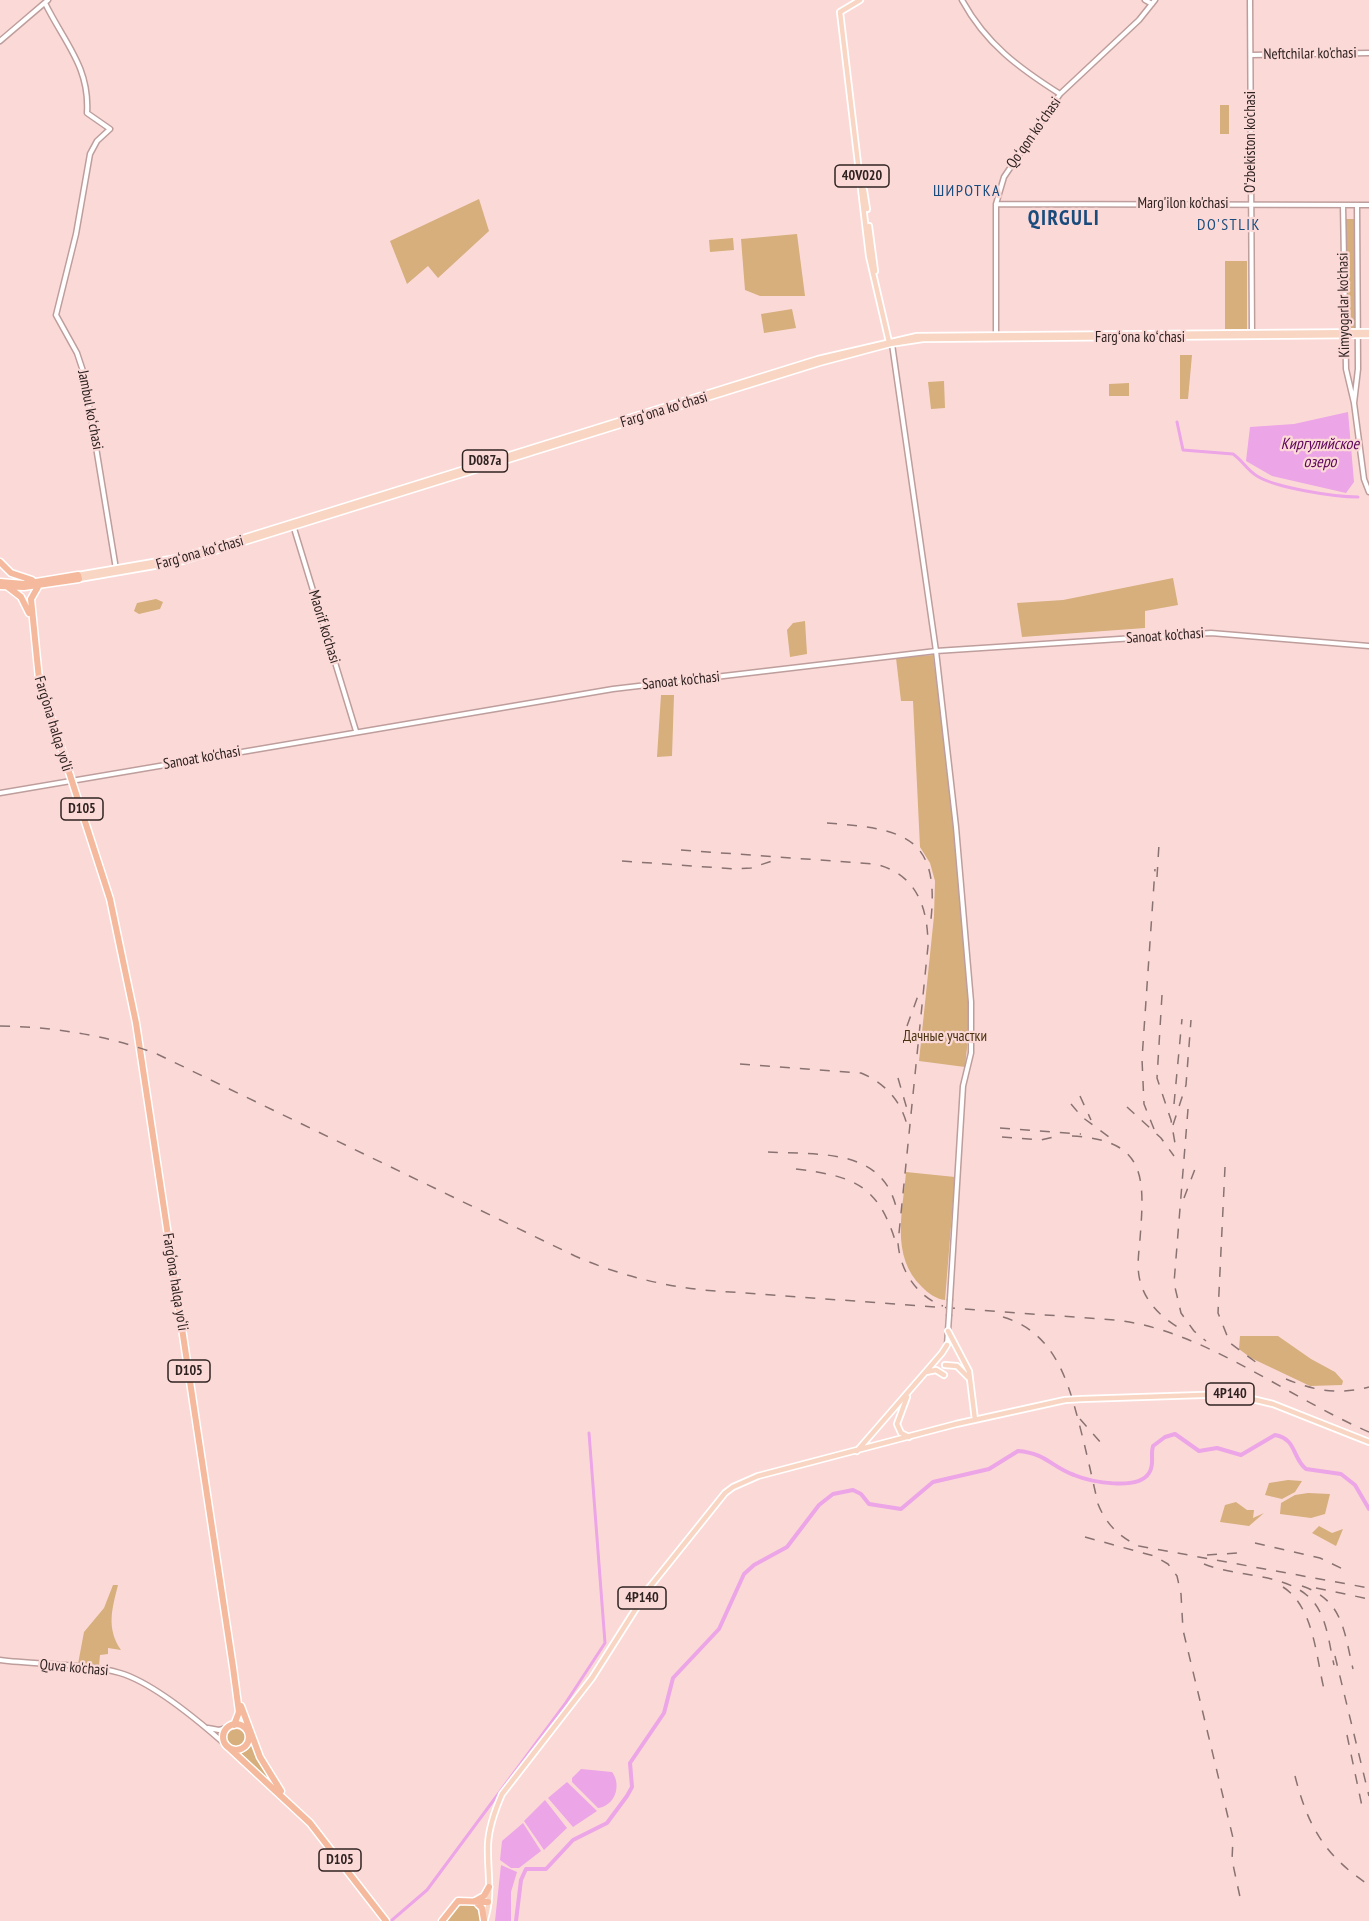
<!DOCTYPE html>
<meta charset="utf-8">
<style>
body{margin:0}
canvas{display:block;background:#fbd9d7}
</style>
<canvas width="1369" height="1921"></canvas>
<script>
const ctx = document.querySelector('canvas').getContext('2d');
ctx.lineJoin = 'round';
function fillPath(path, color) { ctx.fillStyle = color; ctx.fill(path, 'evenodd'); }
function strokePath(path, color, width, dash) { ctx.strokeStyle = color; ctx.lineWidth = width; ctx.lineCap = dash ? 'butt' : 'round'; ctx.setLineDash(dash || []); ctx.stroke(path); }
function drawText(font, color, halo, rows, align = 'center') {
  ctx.font = font + ' "PT Sans Narrow",sans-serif'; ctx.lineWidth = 4.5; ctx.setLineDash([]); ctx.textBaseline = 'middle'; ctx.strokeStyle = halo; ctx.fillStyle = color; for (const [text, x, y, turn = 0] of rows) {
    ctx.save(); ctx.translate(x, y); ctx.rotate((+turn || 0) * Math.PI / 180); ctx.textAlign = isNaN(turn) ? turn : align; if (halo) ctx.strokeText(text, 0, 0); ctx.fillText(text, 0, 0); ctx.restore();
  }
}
const green = new Path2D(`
 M1220 105H1229V134H1220Z
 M479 199 489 231 438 278 428 266 407 284 390 241Z
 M1343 219H1357L1358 328H1344Z
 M797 234 805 296H760L745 290 741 239Z
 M733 238 734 250 710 252 709 240Z
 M1225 261H1247V329H1225Z
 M792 309 796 328 764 333 761 314Z
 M1180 355H1192L1188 399H1180Z
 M944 381 945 408 931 409 928 382Z
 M1129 383V396H1109V384Z
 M1173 578 1178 605 1145 611V628L1022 637 1017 603 1063 600Z
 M156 599 163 602 160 609 139 614 134 611 137 603Z
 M805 621 807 654 790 657 787 630 793 623Z
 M933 655 959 850 970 1019 965 1067 919 1061 934 916 935 881 930 863 920 847 913 701H901L896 658Z
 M661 695H674L672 756 657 757Z
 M906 1172 955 1177 945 1300C936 1299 928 1293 922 1287 890 1256 903 1211 906 1172Z
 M1240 1336H1278L1311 1359 1335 1372 1343 1381 1342 1385 1310 1386 1251 1358 1239 1349Z
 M1288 1480 1302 1481 1295 1492 1282 1499 1265 1495 1269 1483Z
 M1308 1493 1330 1494 1325 1514 1311 1518 1280 1514 1281 1503 1295 1495Z
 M1236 1502 1247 1510H1254L1253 1518 1264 1513 1249 1526 1220 1522 1225 1505Z
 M1319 1526 1332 1533 1343 1529 1336 1546 1312 1533Z
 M113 1585H118C112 1609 106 1628 121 1650L108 1648V1654L100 1655 99 1666 78 1664 84 1632 104 1608Z
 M227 1738a9 9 0 1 1 18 0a9 9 0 1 1-18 0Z
 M250 1740 279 1790 236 1752 245 1749Z
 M475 1903 479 1907 480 1921H445L458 1904Z`);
const water = new Path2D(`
 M1348 412 1354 482 1346 493 1272 476 1246 461 1250 427 1294 424Z
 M581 1769 612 1772C622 1785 615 1806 598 1808L572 1782V1778Z
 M567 1782 597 1811 573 1827 548 1798Z
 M545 1800 567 1828 544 1850 524 1821Z
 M523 1823 541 1851 519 1868H511L500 1860 502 1841Z
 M501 1865 517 1872 511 1892V1921H495Z`);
const canal = new Path2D(`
 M1177 422 1183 450 1233 454C1242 460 1247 470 1257 476 1276 488 1335 497 1358 497
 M391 1921 427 1890 565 1704 605 1643 589 1433`);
const river = new Path2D(`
 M516 1921 521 1880 526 1869H546L573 1840 607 1823 627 1796 632 1787 630 1763 664 1713 673 1678 719 1629 744 1574 754 1565 787 1547 819 1505 833 1494 853 1490 861 1494 869 1504 901 1509 933 1482 989 1469 1018 1451C1045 1453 1052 1467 1074 1475 1091 1482 1138 1491 1149 1473 1155 1464 1150 1456 1153 1446L1165 1437 1175 1434 1199 1451 1217 1448 1241 1455 1275 1435C1297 1439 1292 1458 1306 1469L1341 1474 1355 1485 1369 1509`);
const secondary = new Path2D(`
 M962 0C986 44 1019 68 1060 94
 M1145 0 1152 4
 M1250 0 1252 336
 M45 3C64 42 90 67 87 113L110 129 97 141 90 154 76 234 56 315 77 353 84 374 116 569
 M0 41 48 0
 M1251 55 1369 53
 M996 204 1369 205
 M1343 205 1346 369 1354 403 1358 369 1357 205
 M996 336V204L1004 177 1060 94 1139 20 1155 0
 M892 344 936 651 956 827 971 1002V1053L963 1086 950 1299
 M1354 403 1364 479 1369 492
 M293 525 356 731
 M0 793 613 689 936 651 1211 633 1369 646
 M947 1345 949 1316
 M0 1660C37 1665 86 1663 120 1673 154 1683 200 1722 227 1746
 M208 1728 219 1730 227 1728`);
const primary = new Path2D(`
 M860 0 840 12 869 256 889 342
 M864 190 867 209
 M869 226 875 271
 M78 575 182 557 818 359 917 336 1369 332
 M79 579 183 561 819 363 890 344 923 339 1369 335
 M948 1331 969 1371 975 1420
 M945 1365 957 1366 969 1378
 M926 1372 936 1370 944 1375
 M907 1397 897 1424 901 1433 909 1437
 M1082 1399 1231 1394 1273 1404 1369 1442
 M857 1451 942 1353 947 1345
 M485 1919C493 1894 487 1869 488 1844 489 1826 495 1810 502 1794L592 1678 649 1588 725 1493 733 1487 758 1476 956 1424 1065 1400`);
const highway = new Path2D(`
 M0 562 11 573 32 580
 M0 582 24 584 78 575 79 579 24 587 0 586
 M39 585 31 599 39 679 110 899 136 1023 233 1667 239 1712 234 1725
 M8 587 21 597 29 613
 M241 1706 260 1757 281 1791
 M223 1737a13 13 0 1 1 26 0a13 13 0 1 1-26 0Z
 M227 1746 310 1823 386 1921
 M475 1901 482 1908 484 1920
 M475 1901 484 1896 489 1887
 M442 1921 458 1901 488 1902`);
const rail = new Path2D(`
 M827 823C899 829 940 833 931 919
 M681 850 875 864C917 874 928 908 928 946L898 1243C900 1270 916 1296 943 1306
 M622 861 735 869 751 868 778 859
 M1157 877 1159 844
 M1162 995 1157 1078 1171 1120 1176 1149
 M0 1026C54 1027 106 1035 157 1054L575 1256C616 1274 658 1285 703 1290L1115 1320C1202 1329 1287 1397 1369 1432
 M907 1026 919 993
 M740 1064 861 1073C885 1083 901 1101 907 1125
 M898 1078 907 1109
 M1080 1096 1091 1120
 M1071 1104 1082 1117 1109 1137
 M1174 1104 1182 1019
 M1127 1107 1161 1138 1174 1156
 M1188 1109 1174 1283 1181 1313 1194 1331 1206 1341
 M1173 1125 1186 1085 1191 1020
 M1000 1128 1081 1134
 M1154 1129 1144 1104 1142 1059 1155 869
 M1072 1136C1146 1140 1145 1176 1140 1239 1139 1251 1137 1264 1139 1276 1143 1300 1160 1317 1181 1329
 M1002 1137 1041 1140 1054 1137
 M768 1152C819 1155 884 1147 897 1211
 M1225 1167 1218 1313 1230 1343 1257 1363
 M796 1169C851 1176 877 1183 895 1240
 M1184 1198 1195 1169
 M1003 1317C1053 1332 1067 1377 1079 1423 1086 1450 1092 1477 1098 1504 1106 1524 1119 1537 1139 1546L1369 1588
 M1286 1379C1315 1391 1339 1395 1369 1387
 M1080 1419 1101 1443
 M1085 1537 1154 1556 1168 1564 1177 1576 1181 1594 1183 1630 1233 1838 1232 1860 1240 1897
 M1255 1543 1320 1558 1345 1570
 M1207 1555 1237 1553
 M1204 1564C1240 1579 1300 1571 1320 1612 1328 1628 1330 1648 1334 1665
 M1302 1586C1343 1600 1344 1631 1353 1669
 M1283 1587C1314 1607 1316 1657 1324 1689
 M1316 1588 1369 1599
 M1335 1656 1369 1796
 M1347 1735 1363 1811
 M1295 1776C1308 1827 1325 1856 1369 1885`);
const secondaryBridge = new Path2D(`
 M949 1316 950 1299`);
const primaryBridge = new Path2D(`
 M1065 1400 1082 1399`);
const shields = [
 [862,176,54],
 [485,461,45],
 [82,809,42],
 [189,1371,42],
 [1230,1394,48],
 [642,1598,48],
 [340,1860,42]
];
const shieldNames = [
 ["40V020",862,176],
 ["D087a",485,461],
 ["D105",82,809],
 ["D105",189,1371],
 ["4P140",1230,1394],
 ["4P140",642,1598],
 ["D105",340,1860]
];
const streetNames = [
 ["Neftchilar ko'chasi",1310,54,-1],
 ["Qoʻqon koʻchasi",1034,133,-55],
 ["O'zbekiston ko'chasi",1251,142,-90],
 ["Marg'ilon ko'chasi",1183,204],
 ["Kimyogarlar ko'chasi",1344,305,-91],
 ["Fargʻona koʻchasi",1140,338],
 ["Jambul koʻchasi",90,410,79],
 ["Fargʻona koʻchasi",664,410,-17],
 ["Fargʻona koʻchasi",200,553,-16],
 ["Maorif ko'chasi",324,627,73],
 ["Sanoat ko'chasi",1165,636,-4],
 ["Sanoat ko'chasi",681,681,-6],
 ["Farg‘ona halqa yo‘li",53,724,73],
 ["Sanoat ko'chasi",202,758,-10],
 ["Farg‘ona halqa yo‘li",175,1282,81],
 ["Quva ko'chasi",74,1668,5]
];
const parkNames = [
 ["Дачные участки",945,1037]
];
const neighbourhoodNames = [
 ["ШИРОТКА",967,191],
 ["DO'STLIK",1229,225]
];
const waterNames = [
 ["Киргулийское",1320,444],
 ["озеро",1320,462]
];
const districtNames = [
 ["QIRGULI",1064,219]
];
fillPath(green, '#d6af7c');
fillPath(water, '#eca5e6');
strokePath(canal, '#eca5e6', 3);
strokePath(river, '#eca5e6', 4);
strokePath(secondary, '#be9e9c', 7);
strokePath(primary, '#fff', 8);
strokePath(highway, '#fff', 9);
strokePath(secondary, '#fff', 4);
strokePath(primary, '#f9d6c4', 4.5);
strokePath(highway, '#f5ba9d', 6);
strokePath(rail, '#897372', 1.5, [10, 10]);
strokePath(secondaryBridge, '#be9e9c', 7, []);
strokePath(primaryBridge, '#fff', 8, []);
strokePath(secondaryBridge, '#fff', 4);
strokePath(primaryBridge, '#f9d6c4', 4.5);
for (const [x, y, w] of shields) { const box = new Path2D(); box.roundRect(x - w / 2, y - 11, w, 22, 4.5); ctx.fillStyle = '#fbd9d7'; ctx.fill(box); strokePath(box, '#2f2322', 1.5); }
drawText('bold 14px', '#2f2322', null, shieldNames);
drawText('15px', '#2f2322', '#fbd9d7', streetNames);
drawText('15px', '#49320f', '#fbd9d7', parkNames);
ctx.letterSpacing = '1.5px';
drawText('16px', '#194b7d', '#fbd9d7', neighbourhoodNames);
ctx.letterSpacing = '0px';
drawText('italic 16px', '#5d055a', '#fbd9d7', waterNames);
ctx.letterSpacing = '1.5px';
drawText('bold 21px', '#194b7d', '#fbd9d7', districtNames);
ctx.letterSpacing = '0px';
</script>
